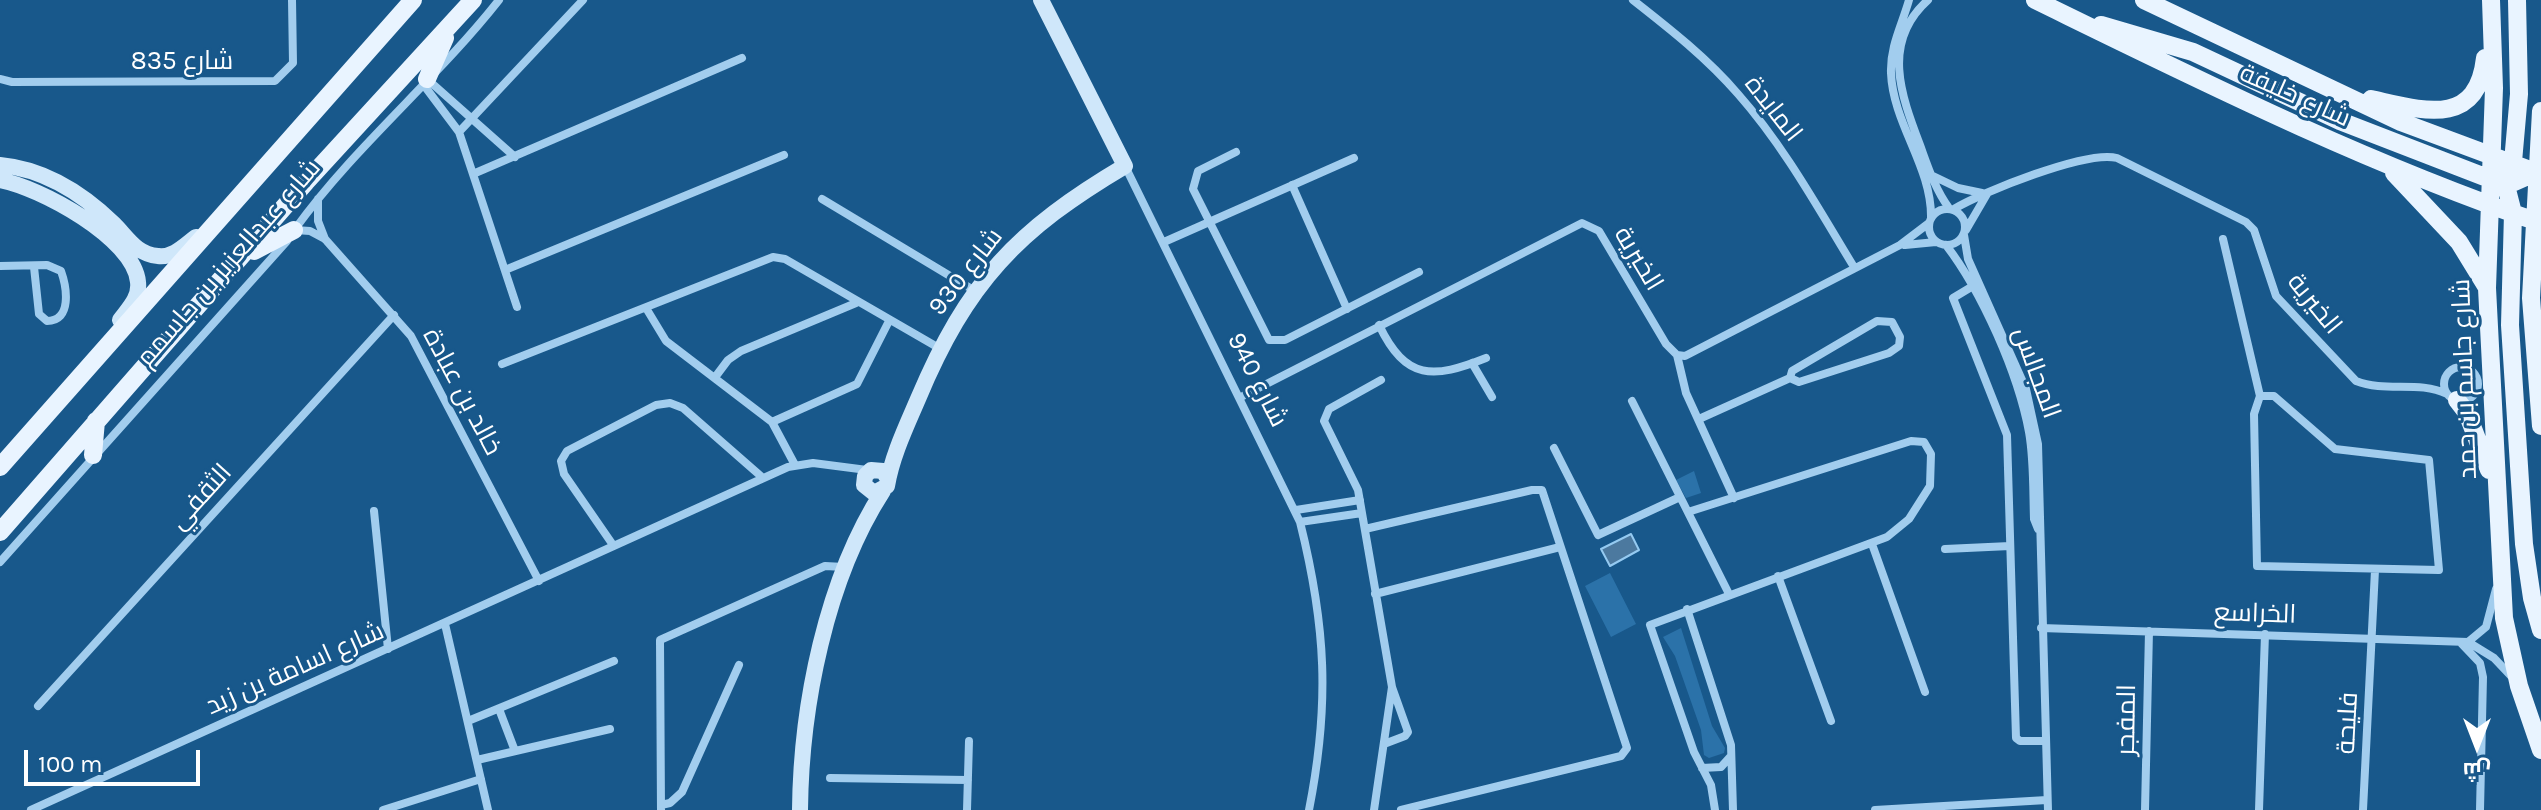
<!DOCTYPE html>
<meta charset="utf-8">
<style>
body{margin:0}
#map{position:relative;width:2541px;height:810px;overflow:hidden;background:#18588b;font-family:Karla,Cairo,sans-serif}
canvas{display:block}
.north{position:absolute;left:2437px;top:706px;width:80px;height:80px;-webkit-text-stroke:6px #18588b;paint-order:stroke;rotate:180deg;font-size:22px;font-weight:700;line-height:32px;text-align:center;color:#fff}
.north::after{content:'';display:block;margin:auto;width:28px;height:36px;background:#fff;clip-path:polygon(50% 0,100% 100%,50% 72%,0 100%)}
.scale{position:absolute;left:24px;top:750px;width:176px;height:36px;box-sizing:border-box;border:4px solid #fff;border-top:0;padding-left:10px;font-size:24px;line-height:28px;white-space:nowrap;color:#fff;-webkit-text-stroke:6px #18588b;paint-order:stroke}
</style>
<div id="map">
<canvas width="2541" height="810"></canvas>
<div class="north">ش</div>
<div class="scale">100 m</div>
</div>
<script>
const ctx = document.querySelector('canvas').getContext('2d');
ctx.lineJoin = 'round';
function fillPath(path, color) { ctx.fillStyle = color; ctx.fill(path, 'evenodd'); }
function strokePath(path, color, width, dash) { ctx.strokeStyle = color; ctx.lineWidth = width; ctx.lineCap = dash ? 'butt' : 'round'; ctx.setLineDash(dash || []); ctx.stroke(path); }
function drawText(font, color, halo, rows, align = 'center') {
  ctx.font = font + ' Karla,Cairo,sans-serif'; ctx.lineWidth = 6; ctx.setLineDash([]); ctx.textBaseline = 'middle'; ctx.strokeStyle = halo; ctx.fillStyle = color; for (const [text, x, y, turn = 0] of rows) {
    ctx.save(); ctx.translate(x, y); ctx.rotate((+turn || 0) * Math.PI / 180); ctx.textAlign = isNaN(turn) ? turn : align; if (halo) ctx.strokeText(text, 0, 0); ctx.fillText(text, 0, 0); ctx.restore();
  }
}
const green = new Path2D(`
 M1694 471 1701 493 1686 498 1676 480Z
 M1610 573 1636 624 1611 637 1585 586Z
 M1681 628 1712 726 1725 748 1724 753 1709 758 1704 755 1701 730 1675 656 1663 637Z`);
const water = new Path2D(`
 M1631 534 1639 550 1610 566 1601 549Z`);
const street = new Path2D(`
 M1633 0C1670 29 1707 58 1738 94 1784 146 1818 208 1854 267
 M1909 0C1902 25 1890 46 1891 73 1893 124 1932 167 1931 218
 M1928 0C1881 42 1901 95 1920 145 1928 167 1935 189 1949 208
 M0 79 12 82 275 81 293 63 292 0
 M427 79 515 157
 M423 84 459 132 517 307
 M459 132 583 0
 M1236 152 1198 171 1193 189 1269 340H1285L1419 272
 M1125 166 1300 522C1326 626 1330 704 1309 810
 M473 174 742 58
 M1931 175 1958 188 1982 193
 M1292 185 1347 309
 M318 199V221L325 239
 M822 199 975 291
 M1929 227a18 18 0 1 1 36 0a18 18 0 1 1-36 0Z
 M1954 209C1982 192 2087 150 2117 158L2246 222 2254 230 2276 296 2356 381C2386 393 2418 380 2447 394
 M295 229C355 146 436 80 499 0
 M295 230 310 231 325 239 411 336 539 581
 M1966 230 1987 194
 M1964 235 1968 259 2026 389 2038 444 2048 810
 M2223 239 2260 396 2254 414 2257 566 2439 570 2429 460 2335 449 2274 396H2260
 M1164 242 1354 158
 M1905 245 1936 242
 M1946 245C1982 292 2018 373 2029 432 2034 460 2033 490 2034 519L2038 529
 M0 266 47 265 61 271C67 288 72 321 47 321L39 314 34 267
 M505 270 784 155
 M1973 286 1953 298 2007 435 2016 738 2020 741H2045
 M646 308 666 341 772 422 857 384 889 321
 M1379 325C1406 381 1433 379 1486 358
 M1677 355 1686 393 1734 498
 M1472 363 1492 397
 M502 364 773 257 785 259 939 348
 M2444 384a17 17 0 1 1 34 0a17 17 0 1 1-34 0Z
 M716 376 728 360 741 351 856 303
 M1239 398 1582 223 1599 231 1666 344 1677 355 1685 356 1900 245 1929 223
 M1632 401 1729 594
 M1699 419 1790 378 1792 371 1877 321 1892 322 1900 337 1899 346 1889 353 1799 382 1790 378
 M772 422 795 465
 M1554 448 1598 535 1680 497
 M1296 510 1360 500
 M374 511 388 649
 M1688 512 1911 441 1924 442 1931 454 1930 486 1909 519 1887 537 1650 625 1694 752 1711 785 1715 810
 M1300 522 1362 513
 M1365 529 1532 490H1542L1627 748 1621 756 1401 810
 M1872 544 1925 692
 M613 545 564 474 561 461 567 451 656 405 670 403 683 408 763 478
 M1945 549 2010 546
 M0 562 287 241
 M1778 576 1831 721
 M1375 594 1560 547
 M1687 609 1731 745 1733 810
 M445 624 488 810
 M2041 628 2468 642 2494 658 2511 676
 M2460 642 2480 663 2483 677 2480 810
 M2468 642 2486 627 2496 589
 M38 706 394 315
 M499 709 515 751
 M468 721 614 661
 M1384 744 1405 736 1408 732 1392 687
 M477 760 610 729
 M1702 768 1721 767 1731 756
 M830 778 968 780
 M661 805 670 803 682 792 739 665
 M31 810 788 467 813 463 867 470
 M383 810 481 779
 M661 810 660 640 825 566 844 567
 M967 810 969 741
 M1374 810 1392 687 1358 490 1324 421 1329 409 1381 380
 M1875 810 2047 800
 M2145 810 2149 631
 M2259 810 2265 634
 M2363 810 2375 570`);
const secondary = new Path2D(`
 M0 165C44 169 83 194 114 224 128 238 136 254 158 256 173 258 184 246 196 237
 M0 180C39 187 134 238 138 282 140 298 128 309 120 320
 M888 479 883 471 871 470 865 476 864 485 874 493 887 486C892 456 906 427 918 399 967 282 1017 230 1125 166L1041 0
 M800 810C801 706 826 579 883 491`);
const primary = new Path2D(`
 M2035 0C2201 81 2365 163 2541 223
 M2144 0 2401 122 2541 174
 M2491 0 2494 88 2487 288 2504 618 2519 686 2541 750
 M2101 25 2193 52 2340 121 2490 179 2512 183 2537 172
 M427 79 445 38
 M2371 99C2421 110 2477 129 2485 58
 M2541 111 2531 298 2541 426
 M2394 173 2459 242 2486 286
 M2512 173 2519 94 2517 0
 M2503 174 2513 213 2510 325 2524 544 2532 598 2541 630
 M254 251 294 230
 M2457 400 2467 413 2489 470
 M93 455 96 421
 M0 467 413 0
 M0 532 306 182 473 0`);
const streetNames = [
 ["شارع 835",182,62],
 ["شارع خليفة",2295,96,24],
 ["المايدة",1773,109,52],
 ["الخيرية",1638,259,59],
 ["شارع عبدالعزيز بن جاسمم",229,263,-49],
 ["شارع 930",966,272,-52],
 ["الخيرية",2314,304,51],
 ["المجالس",2036,373,70],
 ["شارع جاسم بن حمد",2465,379,-92],
 ["شارع 940",1257,380,63],
 ["خالد بن عبادة",462,392,62],
 ["الثقفي",201,497,-48],
 ["الخراسع",2255,614,2],
 ["شارع اسامة بن زيد",295,669,-24],
 ["المفجر",2127,720,-89],
 ["فليحة",2348,723,-87]
];
fillPath(green, '#2b72a9');
fillPath(water, '#4c799f');
strokePath(water, '#95caf1', 2);
strokePath(street, '#a2cdee', 8);
strokePath(secondary, '#cfe7fa', 16);
strokePath(primary, '#e9f4ff', 18);
drawText('26px', '#fff', '#18588b', streetNames);
</script>
